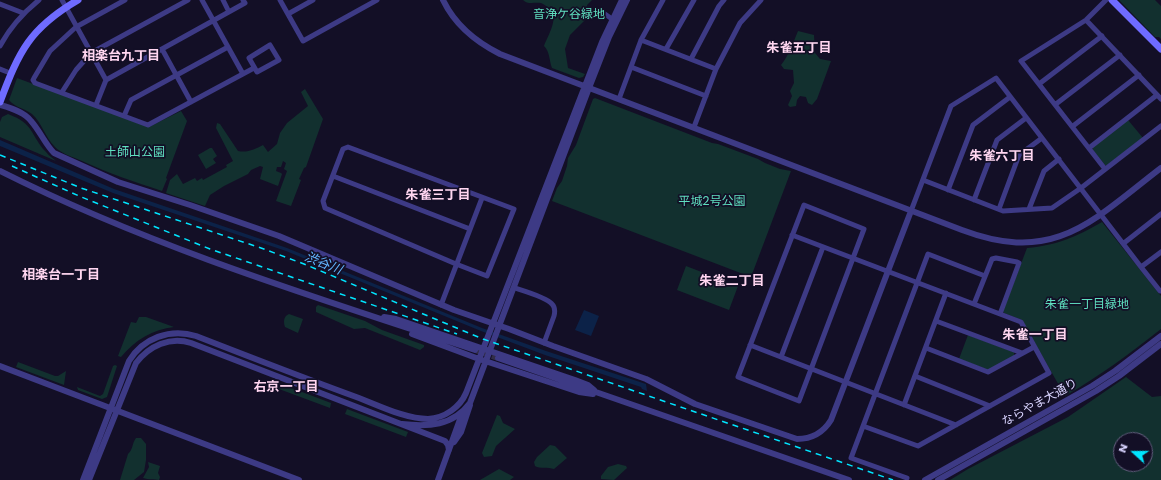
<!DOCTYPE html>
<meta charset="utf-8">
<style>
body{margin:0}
#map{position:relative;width:1161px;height:480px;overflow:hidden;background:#130f26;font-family:Poppins,sans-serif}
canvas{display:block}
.north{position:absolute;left:1113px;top:432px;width:40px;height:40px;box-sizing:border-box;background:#130f26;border:1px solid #625e7d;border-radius:50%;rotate:291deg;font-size:11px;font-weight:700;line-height:16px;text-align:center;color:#d9d4ff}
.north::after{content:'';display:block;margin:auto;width:14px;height:18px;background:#00e5ff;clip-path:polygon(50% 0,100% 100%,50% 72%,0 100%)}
</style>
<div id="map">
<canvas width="1161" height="480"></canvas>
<div class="north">N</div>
</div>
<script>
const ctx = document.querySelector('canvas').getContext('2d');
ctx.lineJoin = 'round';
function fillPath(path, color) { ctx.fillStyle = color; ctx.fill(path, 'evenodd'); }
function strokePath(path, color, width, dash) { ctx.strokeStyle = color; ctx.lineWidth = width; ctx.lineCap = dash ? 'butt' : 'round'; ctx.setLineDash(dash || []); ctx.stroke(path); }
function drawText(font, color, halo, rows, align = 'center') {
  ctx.font = font + ' Poppins,"Noto Sans JP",sans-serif'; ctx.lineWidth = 3.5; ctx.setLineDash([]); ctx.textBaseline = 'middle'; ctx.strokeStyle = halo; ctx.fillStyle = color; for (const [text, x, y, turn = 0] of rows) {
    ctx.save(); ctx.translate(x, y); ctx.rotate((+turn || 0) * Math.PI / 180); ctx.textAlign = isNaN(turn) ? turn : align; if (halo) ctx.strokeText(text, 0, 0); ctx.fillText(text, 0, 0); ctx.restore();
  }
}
const green = new Path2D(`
 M523 0H592L587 5 588 17 570 35 565 49 568 68 585 74 583 77 579 78 552 68C549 60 550 52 544 46 548 35 560 17 549 8 546 6 544 4 541 3 534 2 528 5 523 0Z
 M1119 0H1155L1161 6V39L1159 37H1155Z
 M798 31 814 35 815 53 820 59 831 61 817 99 812 105 808 103 806 97 800 96 797 100 796 106 790 107 788 105 792 96 790 91 794 83 793 70 784 69 781 65C789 55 793 43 798 31Z
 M17 78 149 127 181 111 187 121 166 178 167 179 162 191C135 182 108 173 82 161 73 157 62 154 55 147 45 137 42 123 32 114 24 108 14 107 9 100Z
 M305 89 323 119 306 167 304 168 299 179 301 180 291 206 276 201 287 171 284 169 286 163 283 161 281 167H277L276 171 281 173 282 174 278 186 260 179 263 167 260 166 251 170 248 174 224 186 210 195 205 206 166 193 170 180 177 174 183 184 195 178 197 181 202 178 203 180 227 167 226 165 233 161 216 128 217 123 220 124 238 151C248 153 255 149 263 145L268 152 277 144 280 133 287 123 308 106 301 92Z
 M595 98 712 143 718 144 758 159 765 163 780 169 791 171 751 277 552 201 557 188 562 181 567 166 568 158 576 145 593 99Z
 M8 114C35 124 30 135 46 152 49 156 53 158 56 161L0 137V122L2 117Z
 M1128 120 1143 138 1107 165H1105L1093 150V147Z
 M210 148H212L217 156 213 159 216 163 206 169 198 155Z
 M1102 222 1161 296V329C1129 354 1100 376 1065 396L1022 320 1004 313 1003 311 1027 248C1058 245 1076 237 1102 222Z
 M686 266 738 286 729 310 677 290Z
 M318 305 365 321 382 330 424 345V347L420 350 365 328 354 329 316 312V307Z
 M289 314 303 319 298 333 285 327C283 321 284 316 289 314Z
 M139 317H146L174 327C153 329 135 340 121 357L118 356 131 322 136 323Z
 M968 335 1014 352V356L989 370 959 359Z
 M18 362 55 376H58L66 371 64 385 16 367Z
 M115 365 117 366 107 397 102 399 78 390 77 387 100 396 103 394 113 366Z
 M1126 377 1152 397 1161 396V480H950L968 469 1068 417ZM1121 440H1145V464H1121Z
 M281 384 331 403 330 408 279 389Z
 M347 409 408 432 406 437 345 414Z
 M497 415 500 416 503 423 515 429 496 446 492 456 484 457 482 453Z
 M136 438H141L146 444V460L144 472 134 480H120L128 454C133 450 132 443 136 438Z
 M550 445 555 446 567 458 554 469C548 467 540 469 535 466L534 462 537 457Z
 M148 462 160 466 158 473 160 477 159 480C154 479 149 480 143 478L149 467Z
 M618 464 626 466 627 468 614 480 601 479V476L608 467Z
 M499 469 514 477 510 480H480Z`);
const water = new Path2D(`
 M0 140 114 189 287 248 482 328 546 351 646 384 647 391 642 389 641 387 545 355 481 331 286 251 113 193 0 146Z
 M584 310 599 316 591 336 575 330Z`);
const tertiaryTunnel = new Path2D(`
 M475 350 498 358`);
const minor = new Path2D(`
 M62 0 106 80
 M125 0 76 27 50 51 34 78 33 80 35 83 148 125 254 68
 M202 0 243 74
 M223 0 229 12
 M280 0 303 41 377 0
 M0 4 23 13
 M602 12 612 19
 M288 14 313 0
 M1086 20 1161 99
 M641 40 716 69
 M270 45 279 60 257 72 249 58Z
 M0 46C10 27 23 13 39 0
 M162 49 191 102
 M666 49 694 0
 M691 59 719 6 724 0
 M631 67 706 96
 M0 69 10 73
 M1039 84 1102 36
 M62 92 76 70 91 53 188 0
 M619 99 641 40 663 0
 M1056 104 1120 55
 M96 105 106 80 245 3 243 0
 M124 116 131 100 228 47
 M1073 126 1139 75
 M694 127 716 69 740 23 761 0
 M348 147 514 209 487 276 456 264 325 208 323 201 343 149Z
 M1089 148 1157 95
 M1105 169 1021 61 1086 20 1106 0
 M333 176 470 229
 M923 180 1003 211 1052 208 1081 188 1161 126
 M948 190 973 125 1010 97
 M974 200 997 140 1026 118
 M804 205 864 229 799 401 738 377Z
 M999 209 1019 155 1042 138
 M1029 209 1044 171 1059 159
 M911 211 951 106 996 78 1141 267 1160 291H1161
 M792 235 1021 322 1049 373 918 446 863 426
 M1124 243 1161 214
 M1141 267 1161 252
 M515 288C524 291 546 297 552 304 555 307 555 312 554 316L544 343
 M974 304 992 259 996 258 1017 262 1019 263 1000 314
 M441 305 482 198
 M936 321 1022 353
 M750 345 956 425
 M926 348 988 372 1034 347
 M781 357 823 247
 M915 376 990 406
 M904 405 946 293
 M907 478 851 458 928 254 985 276`);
const tertiary = new Path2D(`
 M443 0C455 25 476 42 500 54L962 230C1055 265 1092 221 1161 168
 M0 105C11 108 24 112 31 121 40 131 45 144 54 153L118 182 190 205 279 236 454 310 509 329 553 346 646 379 695 404 797 439C812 439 823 433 831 420L911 211
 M0 171C151 247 314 297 475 350
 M384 317 396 319 575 380 588 385 594 390
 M412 334 479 359 579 392 593 394
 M498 358 849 480
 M0 366 299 480
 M402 424C428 427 453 426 470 403L589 88 609 37 627 0
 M454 442 461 432 470 405
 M83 480 129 361C143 338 170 328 196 336 250 357 304 378 359 398 380 406 406 419 428 419 445 418 460 407 466 393L602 42 622 0
 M89 480 136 363C149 346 170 336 191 343L445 441 448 445 449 450
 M438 480 463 411
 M925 480 1092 386 1115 371 1161 336
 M938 480 1096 391 1119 376 1161 344`);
const secondary = new Path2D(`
 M1112 0 1161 49
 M0 102C19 51 30 28 78 0`);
const rail = new Path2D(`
 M0 155 81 188 261 248 304 264 483 339 893 480
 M12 166 79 196 210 249 457 334`);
const parkNames = [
 ["音浄ケ谷緑地",569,15],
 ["土師山公園",135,153],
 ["平城2号公園",712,202],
 ["朱雀一丁目緑地",1087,305]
];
const streetNames = [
 ["ならやま大通り",1040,403,-29]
];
const neighbourhoodNames = [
 ["朱雀五丁目",799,49],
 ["相楽台九丁目",121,57],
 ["朱雀六丁目",1002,157],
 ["朱雀三丁目",438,196],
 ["相楽台一丁目",61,276],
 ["朱雀二丁目",732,282],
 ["朱雀一丁目",1035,336],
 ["右京一丁目",286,388]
];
const waterNames = [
 ["渋谷川",323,264,22]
];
fillPath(green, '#12302f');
fillPath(water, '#0c2248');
strokePath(tertiaryTunnel, '#312d47', 6, [6, 3]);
strokePath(minor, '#3d3a85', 5);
strokePath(tertiary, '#3d3a85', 6);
strokePath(secondary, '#6f6bff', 7);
strokePath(rail, '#00e5ff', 1.5, [6, 5]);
drawText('12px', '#5fe0c0', '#130f26', parkNames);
drawText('12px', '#d9d4ff', '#130f26', streetNames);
drawText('bold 13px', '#ffd6f0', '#130f26', neighbourhoodNames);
drawText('italic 13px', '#62b6ff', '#130f26', waterNames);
</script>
